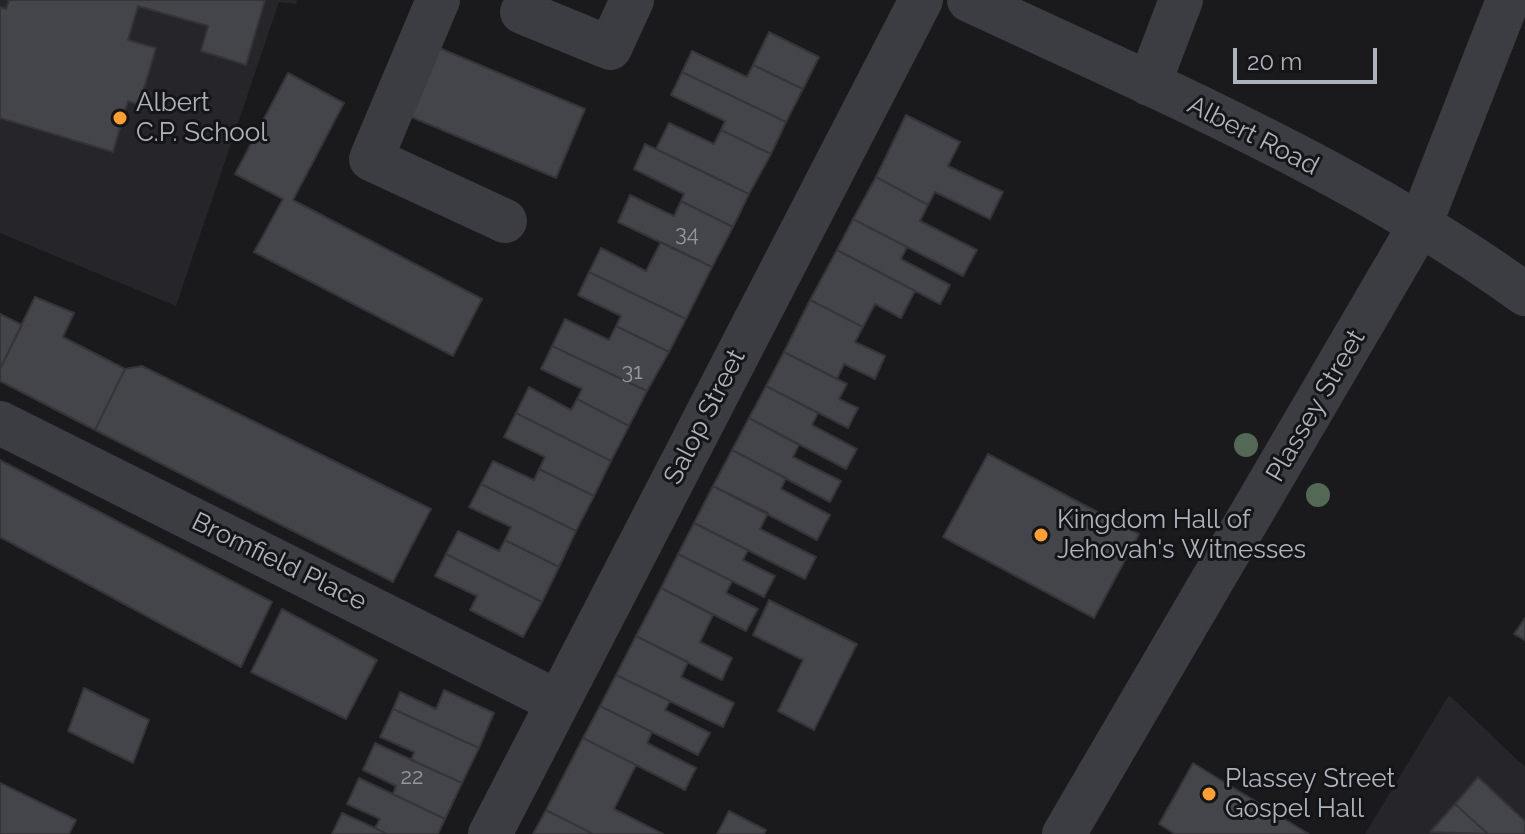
<!DOCTYPE html>
<style>
body{margin:0}
#map{position:relative;width:1525px;height:834px;overflow:hidden;background:#1a1a1d;font-family:Raleway,sans-serif}
canvas{display:block}
.scale{position:absolute;left:1233px;top:48px;width:144px;height:36px;box-sizing:border-box;border:4px solid #acb3bd;border-top:0;padding-left:10px;font-size:24px;line-height:28px;white-space:nowrap;color:#acb3bd;-webkit-text-stroke:6px #151518;paint-order:stroke}
</style>
<div id="map">
<canvas width="1525" height="834"></canvas>
<div class="scale">20 m</div>
</div>
<script>
const ctx = document.querySelector('canvas').getContext('2d');
ctx.lineJoin = 'round';
function fillPath(path, color) { ctx.fillStyle = color; ctx.fill(path, 'evenodd'); }
function strokePath(path, color, width, dash) { ctx.strokeStyle = color; ctx.lineWidth = width; ctx.lineCap = dash ? 'butt' : 'round'; ctx.setLineDash(dash || []); ctx.stroke(path); }
function drawText(font, color, halo, rows, align = 'center') {
  ctx.font = font + ' Raleway,sans-serif'; ctx.lineWidth = 6; ctx.setLineDash([]); ctx.textBaseline = 'middle'; ctx.strokeStyle = halo; ctx.fillStyle = color; for (const [text, x, y, turn = 0] of rows) {
    ctx.save(); ctx.translate(x, y); ctx.rotate((+turn || 0) * Math.PI / 180); ctx.textAlign = isNaN(turn) ? turn : align; if (halo) ctx.strokeText(text, 0, 0); ctx.fillText(text, 0, 0); ctx.restore();
  }
}
const built = new Path2D(`
 M0 0H297L296 4 279 2 176 306 0 233Z
 M1449 695 1525 767V834H1365Z`);
const building = new Path2D(`
 M9 0H265L246 65 201 51 208 26 138 6 128 40 156 48 139 105 128 101 113 152 0 118V7L6 9Z
 M769 32 819 57 803 89 753 65Z
 M437 47 585 109 556 178 409 116Z
 M692 51 747 77 753 65 803 89 786 122 682 72Z
 M682 72 786 122 771 154 721 130 725 121 671 95Z
 M288 73 344 103 293 200 482 299 453 356 254 252 283 199 235 174Z
 M906 115 960 142 948 166 1003 192 990 219 935 192 928 205 876 177Z
 M669 123 714 144 721 130 771 154 749 194 656 149Z
 M645 144 749 194 733 227 681 201 684 194 634 169Z
 M876 177 928 205 920 221 977 250 963 276 853 219Z
 M630 195 674 216 681 201 733 227 712 267 618 222Z
 M853 219 907 247 901 259 950 285 940 304 837 250Z
 M661 242 712 267 686 319 589 272 601 248 646 271Z
 M837 250 915 291 901 318 875 304 863 327 810 300Z
 M589 272 686 319 669 352 616 326 621 316 578 295Z
 M35 297 74 313 63 337 125 369 95 430 0 381V369Z
 M810 300 863 327 855 342 885 356 875 379 844 364 837 379 784 352Z
 M0 314 22 325 0 369Z
 M565 319 609 340 616 326 669 352 647 391 552 346Z
 M552 346 647 391 629 426 577 399 582 389 541 369Z
 M784 352 847 384 839 399 858 408 848 428 766 386Z
 M142 366 431 509 393 582 95 430 125 369Z
 M766 386 818 413 812 425 857 449 846 469 749 418Z
 M529 387 571 410 577 399 629 426 611 461 516 413Z
 M516 413 611 461 594 496 539 469 545 457 504 437Z
 M749 418 799 445 793 457 841 481 830 502 732 450Z
 M732 450 786 478 781 489 830 515 817 540 713 486Z
 M988 454 1139 534 1094 618 943 537Z
 M0 460 272 602 241 667 0 537Z
 M493 461 534 480 539 469 594 496 576 531 481 484Z
 M481 484 576 531 559 567 505 540 511 527 469 507Z
 M713 486 768 513 760 529 816 557 805 579 694 523Z
 M694 523 748 550 743 560 775 576 764 597 678 554Z
 M458 531 499 551 505 540 559 567 542 602 446 554Z
 M446 554 542 602 523 637 470 610 477 596 435 576Z
 M678 554 732 581 726 593 758 609 746 631 661 588Z
 M661 588 713 615 700 642 732 658 722 680 636 636Z
 M769 600 857 644 814 730 778 711 803 660 753 635Z
 M282 609 377 660 346 719 251 672Z
 M1525 618V640L1514 634Z
 M636 636 688 662 681 677 734 703 723 727 616 675Z
 M616 675 670 701 665 710 710 733 698 755 600 706Z
 M84 688 149 720 133 763 68 731Z
 M444 690 494 713 479 748 393 709 400 692 436 709Z
 M600 706 652 732 647 743 696 768 685 790 583 738Z
 M393 709 479 748 462 783 411 760 414 752 380 737Z
 M583 738 636 765 614 809 663 834H593L546 810Z
 M375 743 462 783 445 819 393 794 396 786 363 770Z
 M1193 763 1309 834H1175L1159 824Z
 M1478 777 1525 821V834H1488L1455 804Z
 M359 778 445 819 438 834H387L375 828 380 819 347 804Z
 M0 783 76 820 69 834H0Z
 M1455 804 1488 834 1430 832Z
 M546 810 593 834H533Z
 M729 811 766 830 764 834H717Z
 M342 813 375 828 387 834H332Z`);
const minor = new Path2D(`
 M438 0 371 159 505 221
 M969 0C1156 87 1358 173 1525 294
 M522 12 610 48 632 0
 M1149 84 1181 0
 M0 423 558 702
 M490 834 921 0
 M1064 834 1420 225 1508 0`);
const trees = [
 [1246,445],
 [1318,495]
];
const markers = [
 [120,118,8,"#fe9f31"],
 [1041,535,8,"#fe9f31"],
 [1209,794,8,"#fe9f31"]
];
const numberNames = [
 ["34",687,234],
 ["31",632,372],
 ["22",412,777]
];
const poiNames = [
 ["Albert",136,103],
 ["C.P. School",136,133],
 ["Kingdom Hall of",1057,520],
 ["Jehovah's Witnesses",1057,550],
 ["Plassey Street",1225,779],
 ["Gospel Hall",1225,809]
];
const streetNames = [
 ["Albert Road",1253,136,27],
 ["Plassey Street",1316,406,-60],
 ["Salop Street",705,417,-63],
 ["Bromfield Place",279,562,26]
];
fillPath(built, '#26262a');
fillPath(building, '#44454a');
strokePath(building, '#343439', 2);
strokePath(minor, '#3b3d42', 44);
ctx.fillStyle = '#546955';
for (const [x, y] of trees) { ctx.beginPath(); ctx.arc(x, y, 12, 0, 2 * Math.PI); ctx.fill(); }
for (const [x, y, r, color] of markers) { const dot = new Path2D(); dot.arc(x, y, r, 0, 2 * Math.PI); ctx.fillStyle = color; ctx.fill(dot); strokePath(dot, '#151518', 3); }
drawText('22px', '#9298a0', null, numberNames);
drawText('26px', '#acb3bd', '#151518', poiNames, 'left');
drawText('26px', '#acb3bd', '#151518', streetNames);
</script>
